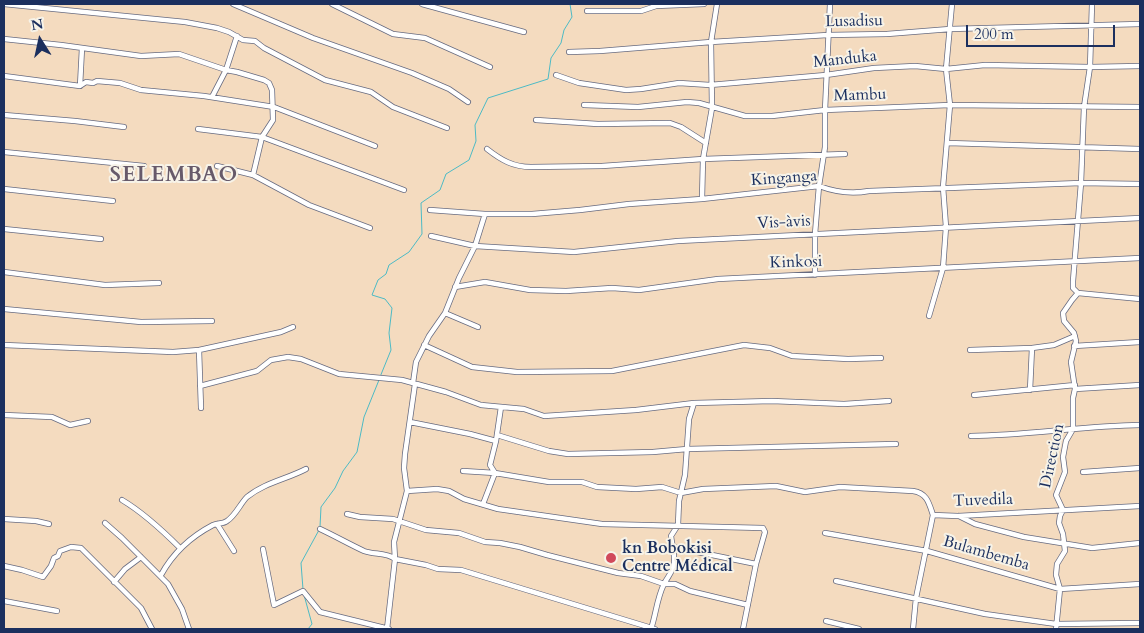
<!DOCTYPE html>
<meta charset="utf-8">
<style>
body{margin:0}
#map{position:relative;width:1144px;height:633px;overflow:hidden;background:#f4dbbf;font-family:Cardo,serif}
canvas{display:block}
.frame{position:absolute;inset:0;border:5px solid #1b2f5e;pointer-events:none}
.north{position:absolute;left:15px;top:15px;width:50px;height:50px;-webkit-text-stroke:4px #f7f3e8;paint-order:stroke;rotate:350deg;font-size:14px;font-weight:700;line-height:20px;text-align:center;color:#1b2f5e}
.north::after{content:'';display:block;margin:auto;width:18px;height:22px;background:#1b2f5e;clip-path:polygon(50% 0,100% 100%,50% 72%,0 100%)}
.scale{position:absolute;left:966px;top:25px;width:149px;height:22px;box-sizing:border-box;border:2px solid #1b2f5e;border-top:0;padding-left:6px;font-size:15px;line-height:18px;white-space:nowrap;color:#1b2f5e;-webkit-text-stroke:4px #f7f3e8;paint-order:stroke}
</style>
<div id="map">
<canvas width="1144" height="633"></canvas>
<div class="frame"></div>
<div class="north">N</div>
<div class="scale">200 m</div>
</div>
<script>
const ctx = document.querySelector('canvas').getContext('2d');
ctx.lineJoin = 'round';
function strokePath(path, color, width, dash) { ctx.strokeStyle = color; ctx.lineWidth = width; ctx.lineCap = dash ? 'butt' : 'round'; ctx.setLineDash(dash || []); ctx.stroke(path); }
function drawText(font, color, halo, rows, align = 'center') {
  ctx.font = font + ' Cardo,serif'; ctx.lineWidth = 4; ctx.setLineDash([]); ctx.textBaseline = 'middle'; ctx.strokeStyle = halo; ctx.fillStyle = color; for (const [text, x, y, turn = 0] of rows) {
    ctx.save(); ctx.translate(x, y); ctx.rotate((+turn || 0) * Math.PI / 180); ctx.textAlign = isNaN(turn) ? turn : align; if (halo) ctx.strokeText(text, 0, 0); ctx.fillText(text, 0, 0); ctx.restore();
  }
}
const stream = new Path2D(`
 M380 377 391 350 389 333 392 308 385 299 372 295 378 280 386 274 389 265 409 252 422 234 421 203 440 190 446 174 469 160 476 141 475 125 488 98 548 79 551 58 561 43 564 30 572 17 570 4
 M320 527 321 507 335 488 343 471 357 452 364 417 379 380
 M303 589 301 563 319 530
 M304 595 312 624 308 629`);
const street = new Path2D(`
 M4 4 185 22 217 28 229 32 243 40 255 41 264 48 325 80 371 92 393 107 447 128
 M233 4 313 38 412 73 449 89 468 102
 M332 4 393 34 425 38 490 67
 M422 4 524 32
 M587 11H641L656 6 704 4
 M4 39 61 45 141 56 179 54 226 70 237 72 264 80 269 83 272 90 273 120 262 137 253 175
 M569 52 600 51 711 42 828 35 887 34 950 29 1140 24
 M556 75 579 83 626 90 641 89 679 83 710 85 826 75 874 68 915 66 946 69 985 65 1090 67 1140 66
 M4 76 80 86 86 82 93 83 97 81 120 83 141 90 204 96 274 107 375 146
 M80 86 82 48
 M212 97 226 70 237 36
 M584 105 638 107 687 102 699 103 745 116H772L825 110 950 105 1140 107
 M4 115 75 121 124 127
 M536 120 598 124 670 123 681 127 706 143
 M198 129 262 137 404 190
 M948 143 1140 149
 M487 149C501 160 513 167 531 167L602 166 703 159 845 154
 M4 152 144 166
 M217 166 253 175 309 205 370 228
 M4 189 113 201
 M702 199 703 159 712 108 711 42 717 4
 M430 210 485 214H532L580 210 629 204 702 199 819 186C835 192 853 194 869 191L1081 183 1140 184
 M4 229 101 239
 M431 236 475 246 574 252 678 241 1140 218
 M4 272 105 285 159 283
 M815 275V234L819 186 825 147V110L830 4
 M455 287 485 282 530 290 566 291 612 288 639 290 718 279 1140 258
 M1078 293 1073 288V281L1081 183 1084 107 1090 67 1092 4
 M1078 293 1140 299
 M4 309 141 322 212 321
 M445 313 478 327
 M929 316 943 268 946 227 943 187 950 105 946 69 952 4
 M4 345 173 352 199 350 281 332 293 327
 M424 345 472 367 517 372 612 371 744 345 770 348 792 356 848 359 881 358
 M1074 346 1140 342
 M1032 348 1054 345 1075 336
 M199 350 201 408
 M970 350 1032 348 1030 390
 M413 383 416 362 429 336 445 313 459 278 475 246 485 214
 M200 386 257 371 271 360 288 357 301 359 339 374 402 380 446 392 481 405 524 409 544 416 636 410 694 403 689 419 685 475 679 501 678 525 671 536C672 545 675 554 674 563 673 572 668 576 664 584 657 598 656 614 651 629
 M1075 389 1140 385
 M974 395 1075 385
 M694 403 772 401 844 404 889 401
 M4 415 52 417 70 425 88 421
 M410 422 470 434 496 441
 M497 435 549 451 568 454 653 452 687 449 896 444
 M971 436C1028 435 1084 426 1140 425
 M463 471 495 473 549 482H582L597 487 636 489 662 487 681 493 703 489 776 486 805 492 840 487 913 491C927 493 929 503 933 515L958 516 1140 506
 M1083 472 1140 468
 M407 491 437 489 449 491 464 499 498 509 602 524 763 528 765 532 756 564 743 629
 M122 500C144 513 162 530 180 548
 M483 504 495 473 490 465 496 441 501 407
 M347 514 360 517 393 519 426 530 459 533 485 542 500 543 520 547 547 555 618 573 641 576 664 584H675L690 591 748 605
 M959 516 975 524 1024 537 1092 548 1140 543
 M4 519 36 521 49 524
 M105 523 122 538 168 584 182 609 189 629
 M217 524 234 551
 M320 529C335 536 349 544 364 551 374 555 386 552 395 559L426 565 438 569 461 570 655 629
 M825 533 927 551 1060 589 1140 584
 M673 547 756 564
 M263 549 274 605 303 591 320 612 389 629
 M4 566 22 570 43 577 51 566 54 558 58 556 60 551 71 547 81 548 141 608 152 629
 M161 575C173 553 190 537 213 525 218 523 223 524 227 521 236 515 240 504 247 497 264 483 287 479 306 469
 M836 581 985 614 1056 624 1140 623
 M114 582 125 569 141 557
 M4 601 57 611
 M826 621 859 629
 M387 629 395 559 394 542 407 491 404 468 405 454 415 384
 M913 629 916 598 933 515
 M1056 629 1060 589 1056 575 1057 564 1065 551 1063 534 1059 523 1060 516 1063 510 1056 495 1065 472 1063 457 1066 441 1073 429V398L1075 389 1071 362 1076 341 1074 333 1064 321 1063 313 1072 300 1078 293`);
const markers = [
 [611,558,6,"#d1495b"]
];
const streetNames = [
 ["Lusadisu",854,22,-1],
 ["Manduka",845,60,-6],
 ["Mambu",860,96,-2],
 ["Kinganga",784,179,-4],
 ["Vis-àvis",784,223,-3],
 ["Kinkosi",796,263,-2],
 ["Direction",1053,456,-78],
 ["Tuvedila",983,501,-2],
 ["Bulambemba",986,554,16]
];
const poiNames = [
 ["kn Bobokisi",622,549],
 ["Centre Médical",622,567]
];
const districtNames = [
 ["SELEMBAO",174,176]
];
strokePath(stream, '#4cbac5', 1);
strokePath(street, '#676b80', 6);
strokePath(street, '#fff', 4.5);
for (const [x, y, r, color] of markers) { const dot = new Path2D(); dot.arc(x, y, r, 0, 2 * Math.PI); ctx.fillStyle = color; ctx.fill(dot); strokePath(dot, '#f7f3e8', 2); }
drawText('16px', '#1b2f5e', '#f7f3e8', streetNames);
drawText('bold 16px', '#1b2f5e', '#f7f3e8', poiNames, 'left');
ctx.letterSpacing = '1px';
drawText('bold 21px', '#675a6a', '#f7f3e8', districtNames);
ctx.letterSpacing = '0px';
</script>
